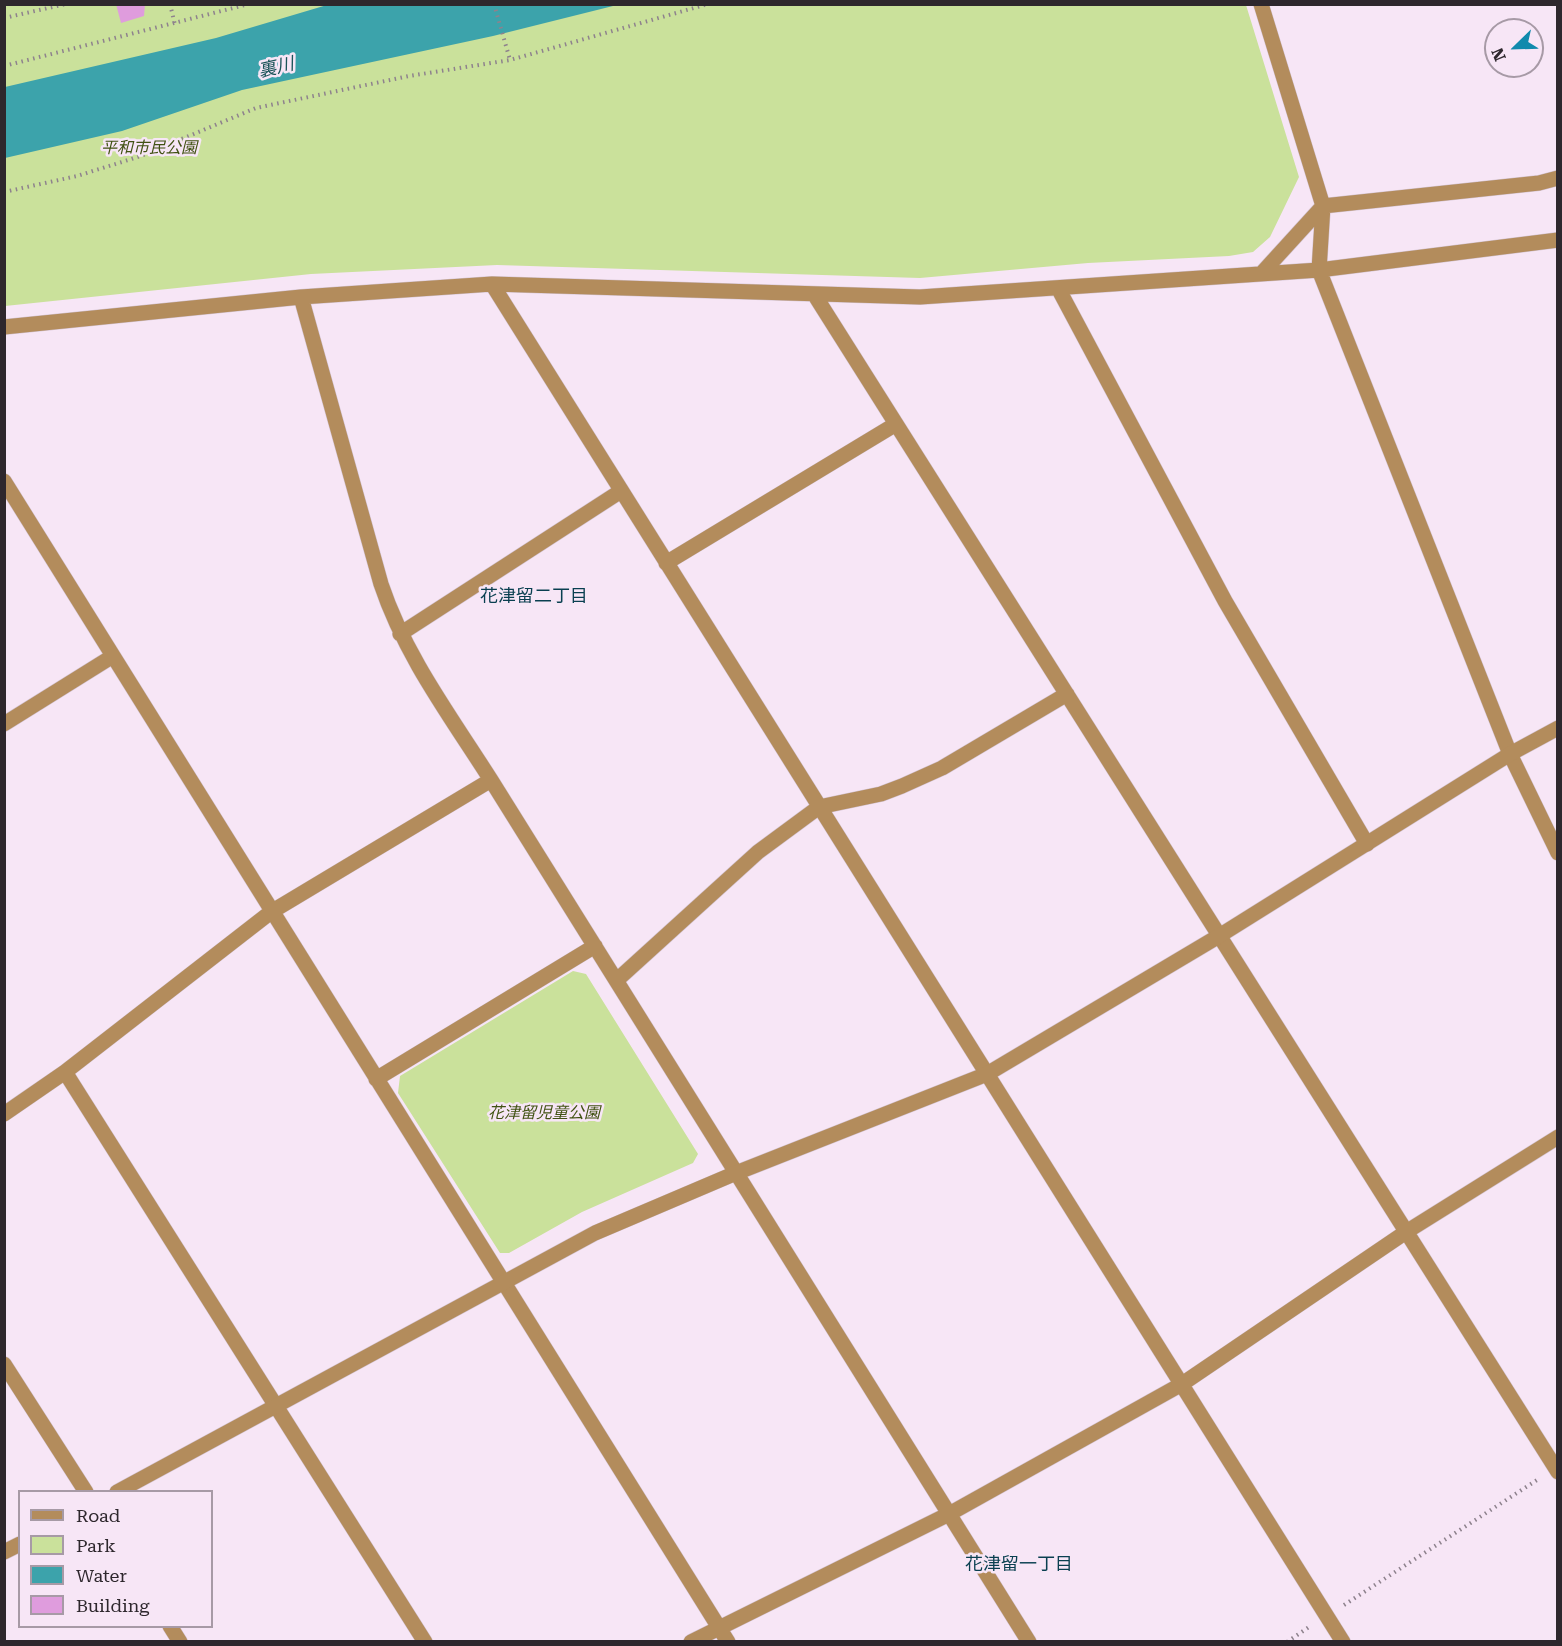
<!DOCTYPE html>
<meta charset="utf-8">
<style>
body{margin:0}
#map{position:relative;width:1562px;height:1646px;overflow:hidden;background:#f7e6f6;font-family:"Roboto Serif",serif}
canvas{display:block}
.frame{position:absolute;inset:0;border:6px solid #2e272d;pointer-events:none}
.legend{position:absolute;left:18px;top:1490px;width:195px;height:138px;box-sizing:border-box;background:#f7e6f6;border:2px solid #a79aa6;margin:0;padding:8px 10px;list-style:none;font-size:18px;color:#2e272d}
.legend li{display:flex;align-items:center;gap:12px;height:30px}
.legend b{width:30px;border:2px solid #a79aa6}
.north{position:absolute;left:1484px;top:18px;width:60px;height:60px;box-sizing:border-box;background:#f7e6f6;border:2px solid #a79aa6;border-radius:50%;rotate:247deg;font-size:16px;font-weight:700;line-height:24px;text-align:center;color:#2e272d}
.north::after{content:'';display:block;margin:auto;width:21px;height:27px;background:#108aad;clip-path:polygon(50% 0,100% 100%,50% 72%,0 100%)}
</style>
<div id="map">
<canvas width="1562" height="1646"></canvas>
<div class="frame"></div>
<ul class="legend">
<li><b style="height:8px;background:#b38c5c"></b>Road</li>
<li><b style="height:16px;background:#cae19b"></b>Park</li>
<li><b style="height:16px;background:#3ca3ab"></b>Water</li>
<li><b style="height:16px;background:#df9cdd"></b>Building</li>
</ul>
<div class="north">N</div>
</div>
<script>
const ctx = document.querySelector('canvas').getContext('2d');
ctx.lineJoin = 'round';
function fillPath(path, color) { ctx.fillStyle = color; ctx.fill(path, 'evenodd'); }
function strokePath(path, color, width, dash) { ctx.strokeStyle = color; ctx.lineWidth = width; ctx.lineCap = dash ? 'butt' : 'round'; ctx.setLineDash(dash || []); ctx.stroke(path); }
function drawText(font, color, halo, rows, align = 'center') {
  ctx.font = font + ' "Roboto Serif","Noto Sans JP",serif'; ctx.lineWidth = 5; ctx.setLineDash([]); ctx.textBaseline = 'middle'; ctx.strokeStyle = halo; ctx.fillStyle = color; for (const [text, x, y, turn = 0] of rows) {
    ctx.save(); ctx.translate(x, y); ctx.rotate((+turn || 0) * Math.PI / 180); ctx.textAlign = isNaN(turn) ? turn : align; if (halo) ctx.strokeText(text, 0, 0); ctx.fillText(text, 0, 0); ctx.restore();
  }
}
const green = new Path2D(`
 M4 5H1246L1299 177 1270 237 1253 252 1229 256 1088 263 920 278 497 265 311 274 5 306Z
 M573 971 586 974 698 1154 693 1163 582 1212 509 1253H500L398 1093 400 1076Z`);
const water = new Path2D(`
 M327 5H617L493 36 242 90 122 131 5 158V87L216 38Z`);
const building = new Path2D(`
 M116 4H145L144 16 121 23Z`);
const path = new Path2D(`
 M170 4 175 25
 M494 4 510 60
 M4 18 66 4
 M4 66 249 4
 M4 192 77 176 141 156 256 108 409 76 510 60 708 4
 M1344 1605 1537 1480
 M1287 1642 1309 1627`);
const minor = new Path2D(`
 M1261 4 1323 206 1319 270 1510 754 1558 853
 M1261 274 1323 206 1539 183 1558 178
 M492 284 1343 1642
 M1058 288 1225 601 1367 844
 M814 294 1558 1472
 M301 297 381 584C405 656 451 717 491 780L1029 1642
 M4 327 301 297 492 284 920 297 1319 270 1558 240
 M4 481 728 1642
 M666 563 896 424
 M400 634 621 491
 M4 724 113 656
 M617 980 758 852 819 807 881 794 902 786 942 768 1067 694
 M65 1072 425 1642
 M376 1079 595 946
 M4 1114 65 1072 271 912 491 780
 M4 1364 86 1492
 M170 1626 180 1642
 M691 1642 949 1514 1182 1384 1406 1232 1558 1137`);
const tertiary = new Path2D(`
 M117 1492 595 1233 736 1173 987 1074 1219 936 1510 754 1558 728
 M4 1552 20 1544`);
const parkNames = [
 ["平和市民公園",149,148],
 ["花津留児童公園",544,1113]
];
const waterNames = [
 ["裏川",276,68,-13]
];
const neighbourhoodNames = [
 ["花津留二丁目",534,597],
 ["花津留一丁目",1019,1565]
];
fillPath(green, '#cae19b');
fillPath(water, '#3ca3ab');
fillPath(building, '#df9cdd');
strokePath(minor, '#d3c4d2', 16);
strokePath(tertiary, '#d3c4d2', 16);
strokePath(path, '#8e828d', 4, [1.5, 4.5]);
strokePath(minor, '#b38c5c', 15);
strokePath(tertiary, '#b38c5c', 15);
drawText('italic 16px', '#415213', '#f7e6f6', parkNames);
drawText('italic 18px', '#1b5459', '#f7e6f6', waterNames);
drawText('18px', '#093f50', '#f7e6f6', neighbourhoodNames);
</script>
